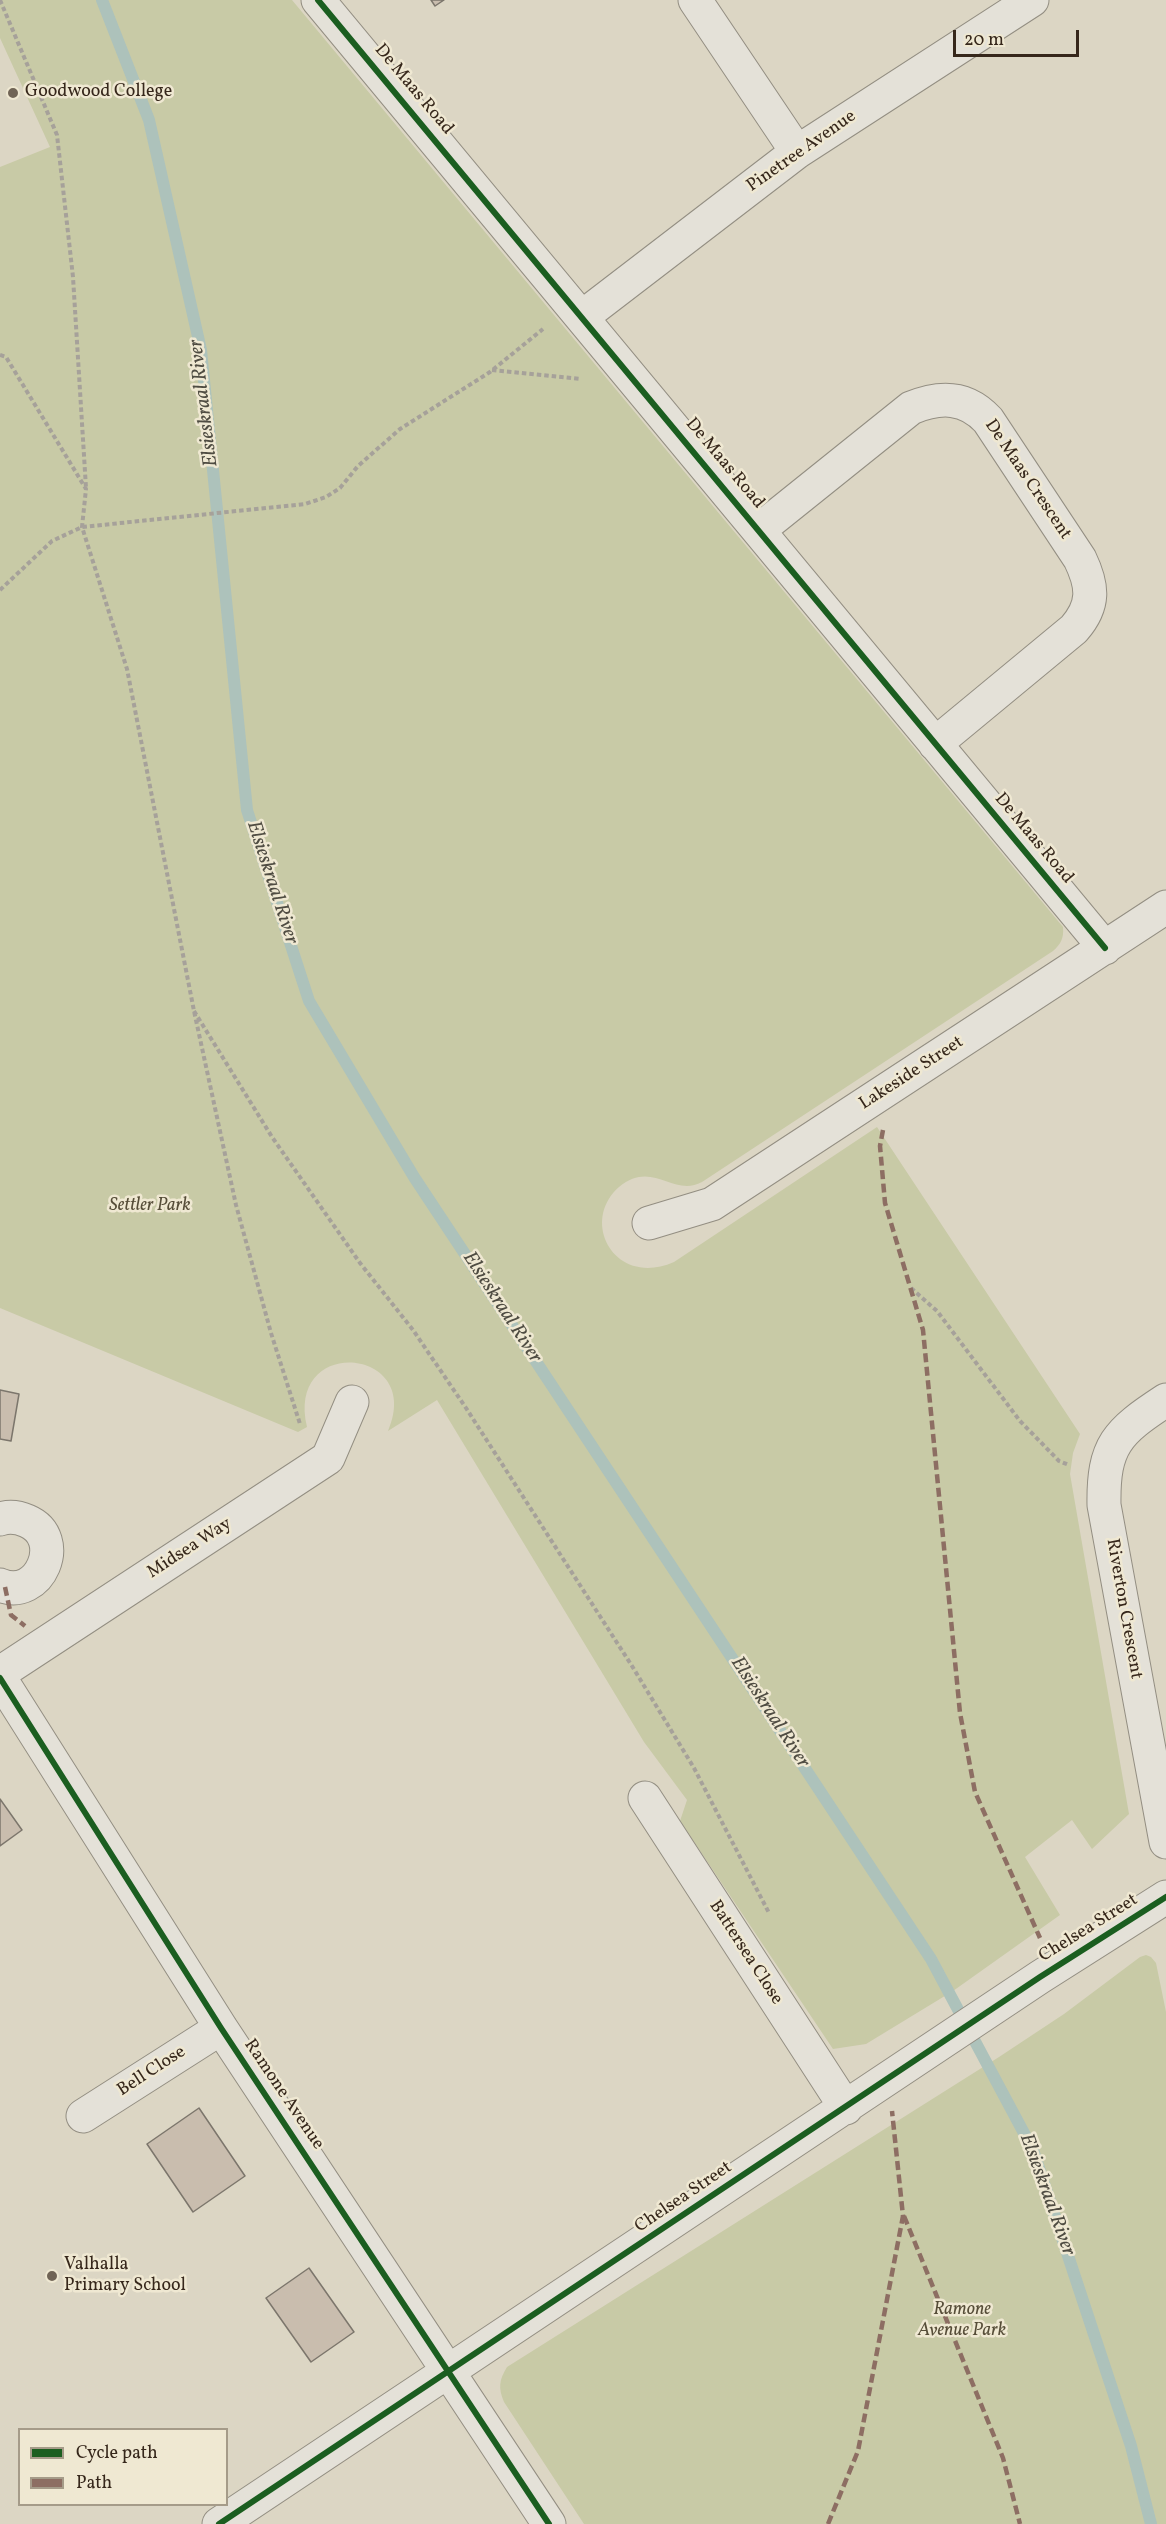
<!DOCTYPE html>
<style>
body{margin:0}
#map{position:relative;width:1166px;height:2524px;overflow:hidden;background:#dcd6c4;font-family:Vollkorn,serif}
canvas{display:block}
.legend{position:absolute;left:18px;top:2428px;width:210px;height:78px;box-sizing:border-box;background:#efe8d2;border:2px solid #a59b89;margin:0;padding:8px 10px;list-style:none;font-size:18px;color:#36271b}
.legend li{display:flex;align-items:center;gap:12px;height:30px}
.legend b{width:30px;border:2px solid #a59b89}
.scale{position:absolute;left:953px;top:30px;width:126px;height:27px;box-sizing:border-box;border:3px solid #36271b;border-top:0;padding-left:8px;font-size:18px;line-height:21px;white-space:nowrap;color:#36271b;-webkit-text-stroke:4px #efe8d2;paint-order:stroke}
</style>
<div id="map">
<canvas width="1166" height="2524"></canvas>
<ul class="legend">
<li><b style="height:8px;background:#1b5e20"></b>Cycle path</li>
<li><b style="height:8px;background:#8d6e63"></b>Path</li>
</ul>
<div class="scale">20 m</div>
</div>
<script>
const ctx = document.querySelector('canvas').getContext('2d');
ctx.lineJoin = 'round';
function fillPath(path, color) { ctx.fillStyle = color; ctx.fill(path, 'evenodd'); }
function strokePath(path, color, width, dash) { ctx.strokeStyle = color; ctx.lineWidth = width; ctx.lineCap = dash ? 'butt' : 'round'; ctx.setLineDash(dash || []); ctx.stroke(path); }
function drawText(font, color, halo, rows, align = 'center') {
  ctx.font = font + ' Vollkorn,serif'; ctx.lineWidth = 5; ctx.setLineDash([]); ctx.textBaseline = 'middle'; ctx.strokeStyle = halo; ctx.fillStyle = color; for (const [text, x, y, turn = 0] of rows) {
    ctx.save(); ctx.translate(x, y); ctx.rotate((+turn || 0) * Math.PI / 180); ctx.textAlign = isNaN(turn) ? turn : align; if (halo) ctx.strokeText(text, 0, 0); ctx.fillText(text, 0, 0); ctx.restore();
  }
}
const green = new Path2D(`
 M0 0H292L1063 927C1064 938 1061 944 1053 951L702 1182C673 1198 653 1159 619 1187 579 1222 615 1288 674 1262L877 1127 1080 1434 1073 1453 1070 1474 1129 1814 1092 1849 1072 1820 1025 1857 1060 1915 953 1991 866 2044 833 2049 680 1821 687 1800 644 1742 437 1400 388 1431C425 1347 285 1334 307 1427L298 1432 0 1308V167L50 147 0 38Z
 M1146 1955 1151 1957 1156 1963 1166 2012V2524H584L504 2402C498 2388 499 2380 507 2367L999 2057 1064 2014 1140 1957Z`);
const stream = new Path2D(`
 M102 0 149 120 201 350 247 810 309 1001 414 1177 931 1959 1033 2150 1131 2446 1151 2524`);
const building = new Path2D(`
 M431 0H444L435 6Z
 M0 1390 19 1394 11 1441 0 1439Z
 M0 1799 22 1830 0 1846Z
 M199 2108 245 2176 193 2212 147 2144Z
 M309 2268 354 2332 311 2362 266 2298Z`);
const path = new Path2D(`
 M0 0 57 135 73 277 86 488
 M0 355 6 357 86 489 82 527 127 669 194 1011 236 1205 271 1333 300 1424
 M492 370 581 379
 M0 590 52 541 82 527 305 504 326 497 340 488 358 466 400 429 490 372 543 329
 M194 1011 272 1137 360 1263 413 1330 466 1408 632 1666 694 1768 769 1913
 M911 1288 937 1311 1020 1421 1059 1461 1069 1465`);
const minor = new Path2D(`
 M318 0 1105 948
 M695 0 797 152
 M582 317 797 152 1032 0
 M759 530 911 408C940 396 966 396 988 420L1080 559C1093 586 1095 605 1074 629L935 744
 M649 1223 712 1204 1166 907
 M1166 1400C1117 1432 1103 1445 1104 1505L1166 1842
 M0 1519C9 1516 18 1517 27 1521 67 1538 40 1602 0 1585
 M0 1673 328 1458 352 1402
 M0 1678 221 2028 549 2524
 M645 1798 846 2108
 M83 2116 221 2028
 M219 2524 1040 1977 1166 1897`);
const quiet = new Path2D(`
 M883 1130 880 1146 885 1203 923 1330 960 1713 975 1792 1040 1938
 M5 1587 11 1615 25 1626
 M904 2216 1003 2458 1020 2524
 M828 2524 858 2451 903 2216 892 2111`);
const cycleway = new Path2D(`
 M318 0 1105 948
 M0 1678 221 2028 549 2524
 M219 2524 1040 1977 1166 1897`);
const markers = [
 [13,93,6,"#706456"],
 [52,2276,6,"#706456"]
];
const streetNames = [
 ["De Maas Road",413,90,50],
 ["Pinetree Avenue",802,152,-35],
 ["De Maas Road",724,464,50],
 ["De Maas Crescent",1027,480,56],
 ["De Maas Road",1033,839,50],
 ["Lakeside Street",912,1074,-33],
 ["Midsea Way",190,1549,-33],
 ["Riverton Crescent",1123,1609,80],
 ["Chelsea Street",1089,1929,-32],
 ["Battersea Close",745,1953,57],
 ["Bell Close",152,2072,-33],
 ["Ramone Avenue",283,2095,56],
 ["Chelsea Street",684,2198,-34]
];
const poiNames = [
 ["Goodwood College",25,93],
 ["Valhalla",64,2266],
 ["Primary School",64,2287]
];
const parkNames = [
 ["Settler Park",150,1207],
 ["Ramone",962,2311],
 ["Avenue Park",962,2332]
];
const waterNames = [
 ["Elsieskraal River",205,403,-97],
 ["Elsieskraal River",271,883,72],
 ["Elsieskraal River",501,1308,57],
 ["Elsieskraal River",769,1713,57],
 ["Elsieskraal River",1046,2195,70]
];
fillPath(green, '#c8caa6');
strokePath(stream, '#adc2bb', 12);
fillPath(building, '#c9bdae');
strokePath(building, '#7c766c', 1.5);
strokePath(minor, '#938e82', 35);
strokePath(path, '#a6a19a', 4, [4.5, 3]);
strokePath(minor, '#e4e1d8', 33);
strokePath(quiet, '#8d6e63', 4.5, [9, 4.5]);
strokePath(cycleway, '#1b5e20', 6);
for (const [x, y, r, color] of markers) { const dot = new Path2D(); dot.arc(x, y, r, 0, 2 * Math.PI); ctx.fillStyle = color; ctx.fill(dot); strokePath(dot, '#efe8d2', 2); }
drawText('18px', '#36271b', '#efe8d2', streetNames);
drawText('18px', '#36271b', '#efe8d2', poiNames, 'left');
drawText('italic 18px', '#564d38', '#efe8d2', parkNames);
drawText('italic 20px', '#4f4c42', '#efe8d2', waterNames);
</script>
